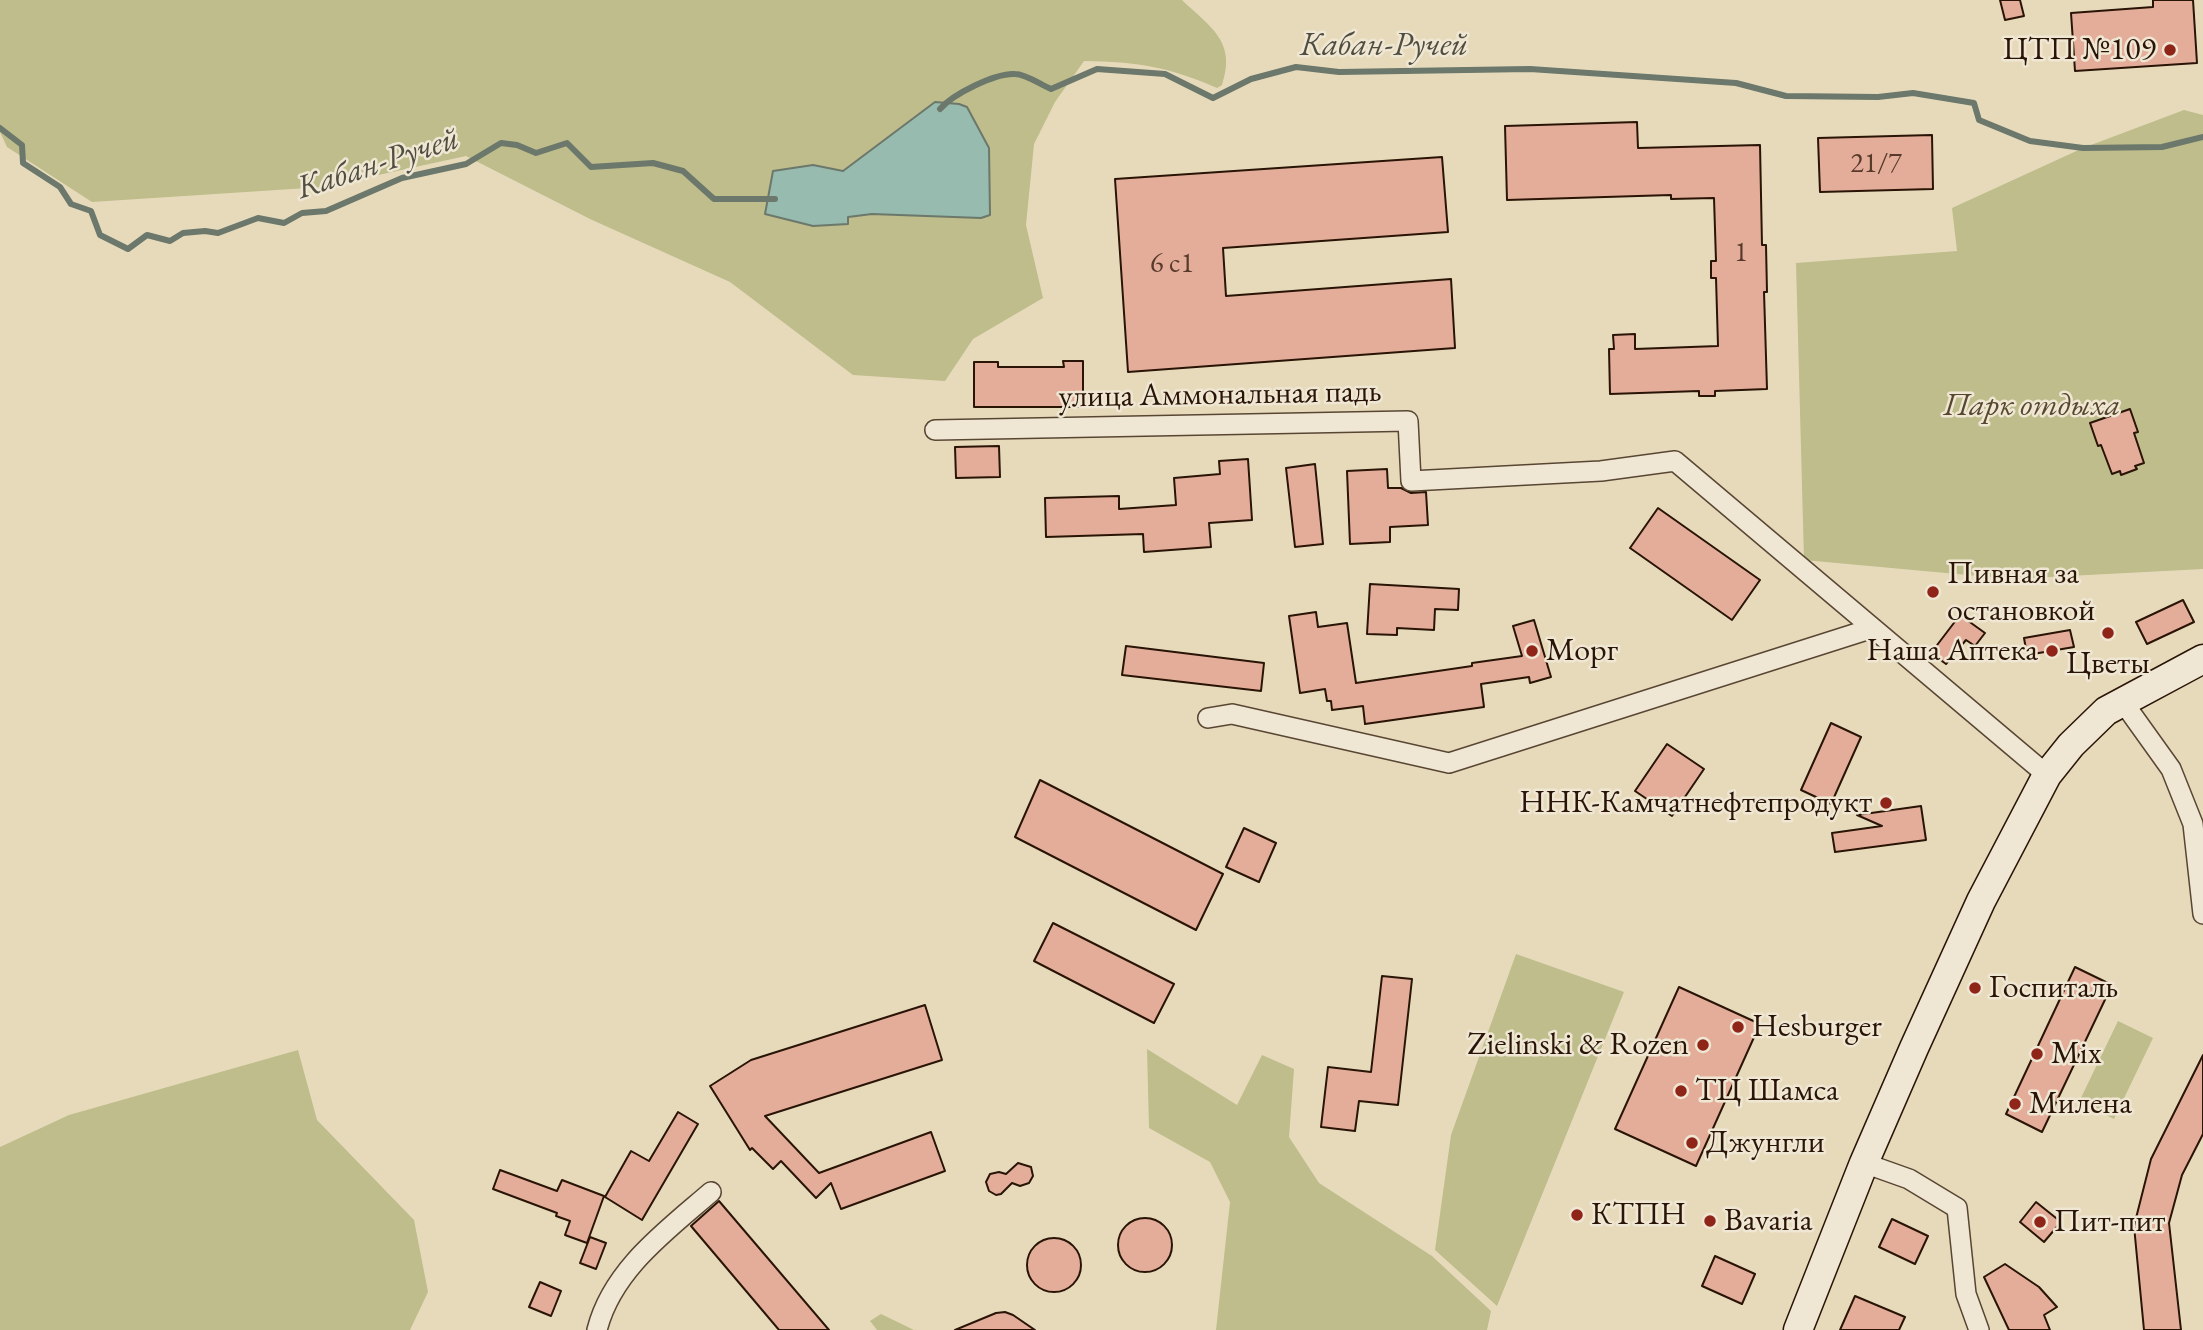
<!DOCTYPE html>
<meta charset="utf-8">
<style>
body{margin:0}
canvas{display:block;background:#e7dabb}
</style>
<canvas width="2203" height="1330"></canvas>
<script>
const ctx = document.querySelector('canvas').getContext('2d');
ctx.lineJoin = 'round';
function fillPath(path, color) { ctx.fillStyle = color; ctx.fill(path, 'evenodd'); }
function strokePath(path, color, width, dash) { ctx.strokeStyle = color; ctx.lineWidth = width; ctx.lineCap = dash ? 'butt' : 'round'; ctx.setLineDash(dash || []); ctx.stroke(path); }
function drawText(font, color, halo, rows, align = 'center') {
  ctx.font = font + ' "EB Garamond",serif'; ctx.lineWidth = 5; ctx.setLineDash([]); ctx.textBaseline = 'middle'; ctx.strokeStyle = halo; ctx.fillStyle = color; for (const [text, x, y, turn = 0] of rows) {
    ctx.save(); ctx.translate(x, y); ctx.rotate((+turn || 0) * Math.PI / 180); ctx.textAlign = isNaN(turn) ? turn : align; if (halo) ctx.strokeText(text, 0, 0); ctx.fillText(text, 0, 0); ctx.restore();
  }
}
const green = new Path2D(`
 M0 0H1182C1210 27 1237 41 1222 85L1217 88C1167 66 1137 62 1084 61L1055 102 1034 144 1026 225 1043 298 973 339 945 381 853 375 730 282 590 219 466 156 323 187 92 202 7 147 0 132Z
 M2184 110 2203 115V569L2011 579 1804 560 1796 263 1957 251 1952 208 2083 148Z
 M1516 954 1624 992 1497 1306 1435 1250 1451 1135Z
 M2118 1021 2153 1038 2114 1119 2079 1102Z
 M1147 1049 1237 1105 1262 1055 1294 1069 1289 1137 1319 1183 1432 1256 1491 1311 1487 1330H1216L1230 1202 1210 1162 1149 1128Z
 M298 1050 317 1120 414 1220 428 1292 410 1330H0V1147L69 1115Z
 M881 1314 914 1330H877L870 1321Z`);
const water = new Path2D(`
 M935 102 959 104 967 107 989 148 990 215 981 218 872 214 848 217V224L813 226 765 214 773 171 813 165 843 171Z`);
const stream = new Path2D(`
 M940 109C953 94 995 73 1015 74 1026 74 1041 85 1051 89L1097 69 1165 74 1213 98 1251 79 1296 67 1339 72 1530 69 1736 83 1786 96 1878 97 1913 93 1974 103 1979 120 2030 141 2083 148 2162 147 2203 137
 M0 128 22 145 23 163 60 187 71 204 91 211 100 235 128 249 147 235 170 241 183 233 205 231 218 233 258 218 284 223 302 213 326 211 402 178 466 164 501 143 517 145 536 153 567 143 591 167 653 163 683 171 714 199H775`);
const building = new Path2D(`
 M2000 0H2020L2024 16 2005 20Z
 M2153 0H2193L2197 63 2075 71 2071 13 2153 7Z
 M1637 122 1638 148 1760 145 1762 245H1766L1767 292H1764L1767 389 1715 391V396H1699V391L1610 394 1609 349H1614L1613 335 1635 334V349L1718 346 1716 278H1711V261H1716L1714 198 1671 199V195L1507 200 1505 126Z
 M1932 135 1933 189 1820 192 1818 138Z
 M1442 157 1448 232 1223 248 1226 296 1451 279 1455 348 1128 372 1115 179Z
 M1063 361H1083V407H974V362H998V367H1064Z
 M2130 409 2138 432 2134 433 2144 463 2135 466 2137 469 2121 475 2120 471 2112 474 2101 445 2098 446 2090 423Z
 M999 446 1000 477 956 478 955 447Z
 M1248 459 1252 520 1209 523 1211 547 1144 552 1143 534 1046 537 1045 498 1119 496V509L1176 505 1174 478 1220 474 1219 461Z
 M1315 464 1323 544 1295 547 1286 468Z
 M1387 469 1388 488H1401L1411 493 1426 492 1428 525 1390 527V542L1350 544 1347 471Z
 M1658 508 1760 580 1732 620 1630 548Z
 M1370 584 1459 589 1458 610 1435 609 1434 630 1397 628V635L1367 634Z
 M2183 600 2194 622 2147 644 2136 622Z
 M1316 612 1318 627 1347 623 1356 683 1472 666V663L1522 656 1513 626 1534 620 1551 677 1530 683 1529 677 1481 684 1484 707 1365 724 1363 706 1332 710 1331 701H1327L1325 689 1300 693 1289 616Z
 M1960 615 1985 633 1975 646 1966 640 1946 664 1931 653Z
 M2070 630 2074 647 2027 655 2024 638Z
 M1126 646 1264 663 1261 691 1122 675Z
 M1831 723 1861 737 1831 804 1801 790Z
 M1667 744 1704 769 1672 816 1635 791Z
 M1040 780 1223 874 1196 930 1015 837Z
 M1921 806 1926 840 1835 852 1832 833 1882 826 1857 815Z
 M1244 828 1276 843 1259 882 1226 867Z
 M1053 923 1174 984 1154 1023 1034 961Z
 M2075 967 2112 985 2042 1132 2006 1114Z
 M1382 976 1412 979 1398 1105 1359 1101 1355 1131 1321 1127 1328 1067 1371 1072Z
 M1679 987 1760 1024 1696 1166 1615 1129Z
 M925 1005 942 1060 765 1116 819 1173 931 1132 945 1171 841 1209 831 1183 816 1198 781 1161 773 1169 752 1148 750 1150 710 1086 751 1060Z
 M2203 1055V1134L2182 1175 2169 1223 2181 1330H2144L2134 1226 2151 1159Z
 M678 1112 698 1124 642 1220 605 1197 631 1151 649 1161Z
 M1018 1163 1031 1167 1033 1176 1029 1183 1020 1186 1012 1183 1001 1194 996 1195 989 1191 986 1182 990 1174 999 1172 1006 1174Z
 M500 1170 557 1191 562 1180 604 1196 587 1243 565 1235 570 1221 556 1216 557 1213 493 1189Z
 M719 1201 829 1330H779L691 1226Z
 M2036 1202 2061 1222 2044 1242 2020 1222Z
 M1118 1245a27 27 0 1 1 54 0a27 27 0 1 1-54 0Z
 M1892 1219 1928 1236 1915 1264 1879 1247Z
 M590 1237 606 1243 596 1269 580 1263Z
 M1027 1265a27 27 0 1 1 54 0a27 27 0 1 1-54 0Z
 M1715 1256 1755 1274 1742 1304 1702 1286Z
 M2005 1264 2039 1287 2057 1307 2044 1315 2050 1330H2009L1984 1277Z
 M540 1282 561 1291 551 1316 529 1307Z
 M1855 1296 1905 1317 1899 1330H1840Z
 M1005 1312 1013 1315 1035 1330H955L996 1313Z`);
const minor = new Path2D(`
 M935 430 1408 421 1411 481 1601 471 1675 461 2047 775
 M2123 702 2171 769 2193 824 2203 914
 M1208 718 1232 714 1449 763 1873 628
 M1864 1163 1909 1179 1957 1208 1966 1294 1979 1330
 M597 1330C612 1270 666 1231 711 1192`);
const secondary = new Path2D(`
 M1798 1330 1864 1163 1914 1048 1981 901 2047 775 2071 745 2106 711 2203 659`);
const markers = [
 [2170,50,7,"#8f2418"],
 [1933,592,7,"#8f2418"],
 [2108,633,7,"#8f2418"],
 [1532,651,7,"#8f2418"],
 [2052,651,7,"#8f2418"],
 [1886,803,7,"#8f2418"],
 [1975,988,7,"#8f2418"],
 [1738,1027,7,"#8f2418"],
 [1703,1045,7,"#8f2418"],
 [2037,1054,7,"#8f2418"],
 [1681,1091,7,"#8f2418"],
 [2015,1104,7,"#8f2418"],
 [1692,1143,7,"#8f2418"],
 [1577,1215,7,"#8f2418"],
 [1710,1221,7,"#8f2418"],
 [2040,1222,7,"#8f2418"]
];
const numberNames = [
 ["21/7",1876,164],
 ["1",1741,253],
 ["6 с1",1172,264]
];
const poiNames = [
 ["ЦТП №109",2156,50,"right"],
 ["Пивная за",1947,574],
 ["остановкой",1947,611],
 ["Морг",1546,651],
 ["Наша Аптека",2038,651,"right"],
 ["Цветы",2108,664,"center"],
 ["ННК-Камчатнефтепродукт",1872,803,"right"],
 ["Госпиталь",1989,988],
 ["Hesburger",1752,1027],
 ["Zielinski & Rozen",1689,1045,"right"],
 ["Mix",2051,1054],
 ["ТЦ Шамса",1695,1091],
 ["Милена",2029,1104],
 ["Джунгли",1706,1143],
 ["КТПН",1591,1215],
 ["Bavaria",1724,1221],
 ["Пит-пит",2054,1222]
];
const streetNames = [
 ["улица Аммональная падь",1220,395,-1]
];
const parkNames = [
 ["Парк отдыха",2032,406]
];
const waterNames = [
 ["Кабан-Ручей",1384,46],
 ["Кабан-Ручей",378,164,-18]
];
fillPath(green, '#bebd8b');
fillPath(water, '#97bbae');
strokePath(water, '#6b786b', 2);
strokePath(stream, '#6b786b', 6);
fillPath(building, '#e3ad9a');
strokePath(building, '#291406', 2);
strokePath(minor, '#584633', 22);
strokePath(secondary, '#291406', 31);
strokePath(minor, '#efe7d3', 19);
strokePath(secondary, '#efe7d3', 28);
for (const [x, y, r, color] of markers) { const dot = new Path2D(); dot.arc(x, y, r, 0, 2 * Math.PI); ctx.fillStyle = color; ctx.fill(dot); strokePath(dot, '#efe7d3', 2.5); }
drawText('28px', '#583a2b', null, numberNames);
drawText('32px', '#291406', '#efe7d3', poiNames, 'left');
drawText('32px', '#291406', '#efe7d3', streetNames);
drawText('italic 32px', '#56472e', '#efe7d3', parkNames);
drawText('italic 33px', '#504e41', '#efe7d3', waterNames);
</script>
